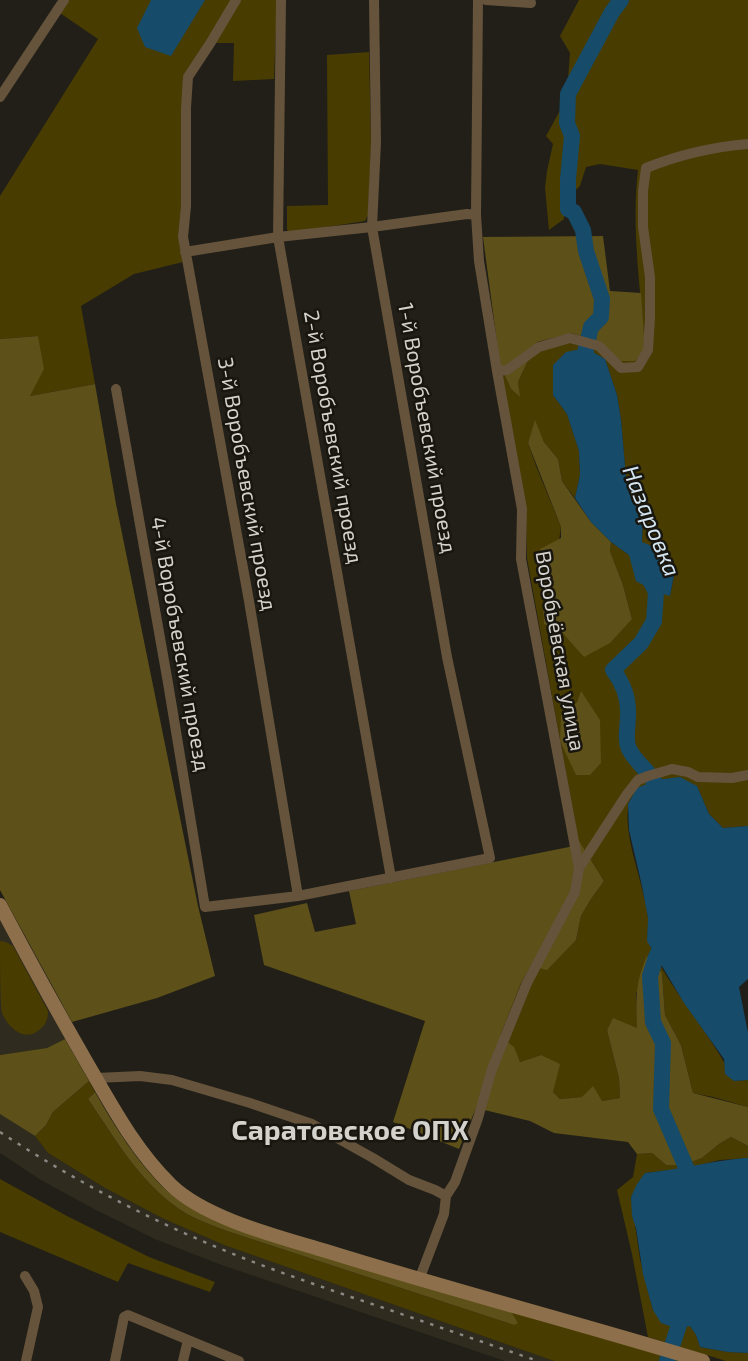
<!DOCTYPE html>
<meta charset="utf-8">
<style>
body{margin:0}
canvas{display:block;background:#211f17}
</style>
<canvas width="748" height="1361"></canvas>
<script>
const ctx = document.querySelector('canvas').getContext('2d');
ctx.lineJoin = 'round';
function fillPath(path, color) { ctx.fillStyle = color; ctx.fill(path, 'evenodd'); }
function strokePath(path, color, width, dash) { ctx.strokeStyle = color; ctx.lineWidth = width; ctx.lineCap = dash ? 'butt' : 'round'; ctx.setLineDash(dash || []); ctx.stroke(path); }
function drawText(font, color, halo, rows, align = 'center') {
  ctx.font = font + ' "Exo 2",sans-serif'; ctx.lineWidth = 5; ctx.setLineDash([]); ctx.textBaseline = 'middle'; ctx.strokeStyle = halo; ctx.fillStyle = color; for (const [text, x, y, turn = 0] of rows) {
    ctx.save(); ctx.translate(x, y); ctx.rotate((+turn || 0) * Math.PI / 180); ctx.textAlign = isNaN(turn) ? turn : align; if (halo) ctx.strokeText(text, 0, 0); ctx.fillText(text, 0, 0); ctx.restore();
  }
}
const built = new Path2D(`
 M0 920 65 1039 47 1048 0 1055Z
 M0 1114 35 1136 48 1153 105 1188 164 1219 224 1245 554 1361H505L219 1264 155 1239 96 1210 41 1180 0 1153Z`);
const green = new Path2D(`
 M64 0H277L274 79 233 81 234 43H211L188 77 187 261 134 274 81 306 95 384 30 396 38 336 0 339V196L98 39 57 11Z
 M579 0H748V826L723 828 709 814 697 786 638 788C634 794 629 800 628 807 624 841 644 883 648 918 649 927 646 936 649 944 672 993 711 1033 734 1081L748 1080V1107L713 1097 693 1093 681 1045 665 1015 662 973 636 993 637 1029 613 1019 607 1030 619 1078 620 1098 602 1101 582 1097 560 1099 553 1092 541 1055 520 1062 500 1036 521 983 532 966 576 940 581 916 591 899 604 881 578 839 527 558 526 509 500 365 511 389 519 396 518 382 537 343 572 333 601 343 645 349C641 290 631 229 638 170L600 164 586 167 580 186 564 201V219L549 230 545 188 547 171 553 144 546 136 563 105 568 79 570 53 560 36ZM605 359 617 395 621 420 626 478 644 488 642 542 674 576 670 596 629 555 611 542 610 551 623 585 632 619 543 606 552 587 561 527 536 466 528 443 535 422 544 442 558 459 562 481 575 498 580 475 579 451 567 414 553 395ZM581 692 576 775 561 715 577 702Z
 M369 52 371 147 368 215 365 221 289 233 287 229V206L328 205 327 55Z
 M0 941 6 942 13 946 48 1011C48 1019 46 1025 39 1030 24 1043 8 1027 2 1013 0 1002 0 955 0 941Z
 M89 1081 95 1092 88 1099C116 1140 143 1188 187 1214 200 1221 214 1226 227 1231L514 1325 510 1310 686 1361H554L224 1245 164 1219 105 1188 48 1153 35 1136 46 1125 53 1112Z
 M731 1137 748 1146V1158L720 1160 687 1168 645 1173 631 1197 640 1259 653 1310 690 1326 696 1335 700 1347 728 1352 748 1353V1361H726L648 1337 632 1254 617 1190 633 1177 637 1154 652 1153 666 1165 702 1158 719 1144Z
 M0 1179 67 1216 149 1257 215 1282 210 1292 128 1263 118 1282 0 1232Z`);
const forest = new Path2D(`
 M603 236 610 291 641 293 645 349 635 361H621L601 343 572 333 537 342 518 382 520 397 511 389 500 365 483 237Z
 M38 336 44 369 30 396 95 384 116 504 198 906 215 976 157 998 72 1022 0 890V339Z
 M535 420 544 442 558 459 562 481 591 522 611 542 610 551 623 585 632 619 610 643 584 657 559 629 544 624 543 606 552 587 540 549 561 538V527L528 443Z
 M581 691 600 720 601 763 590 775H576L560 741 561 715 577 702Z
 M578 839 604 881 591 899 581 916 576 940 547 970 531 966 521 983 500 1036 514 1047 520 1062 541 1055 560 1064 553 1092 560 1099 582 1097 593 1086 602 1101 620 1098 619 1078 607 1030 613 1018 637 1028C636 999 635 983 647 956L662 973 665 1015 681 1045 693 1093 748 1107V1146L731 1137 719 1144 702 1158 681 1165H666L652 1153 637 1154 628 1142 554 1133 530 1121 476 1108 459 1149 393 1122 425 1021 264 965 254 915 307 903 315 932 356 924 349 891 569 847Z
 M65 1039 89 1081 53 1112 46 1125 35 1136 0 1114V1055L47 1048Z
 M95 1092C115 1127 138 1164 167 1191 174 1197 183 1202 191 1207L510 1310 518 1323 514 1325 227 1231C214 1226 200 1221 187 1214 143 1188 116 1140 88 1099Z`);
const water = new Path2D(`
 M151 0H205L171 56 145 47 137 28Z
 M586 348 605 359 617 395 621 420 626 477 644 488 642 542 664 551 674 575 670 596 656 592 636 581 629 555 611 542 591 522 575 498 580 475 579 451 567 414 553 395V365L566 352Z
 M680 777 697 786 709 814 723 828 748 826V979L739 987 748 1033V1080L734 1081 725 1074 724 1059 684 1003 647 941 648 918 642 886 629 830 628 804 637 788 656 780Z
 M744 1158H748V1353L728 1352 700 1347 696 1335 690 1326 678 1329 661 1323 653 1310 643 1274 636 1228 632 1216 631 1197 637 1184 645 1173C678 1170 710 1161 744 1158Z`);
const river = new Path2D(`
 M586 359V348L591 327 601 317 602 299 586 251 583 230 574 212 568 209V179L572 136 567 123 568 94 612 12 621 0
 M647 574 656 592 654 621 641 643 613 670C622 682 628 695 628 711 629 723 624 738 629 749 637 765 653 773 658 790
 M666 937 656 957 650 976 653 1022 663 1043 661 1109 694 1186
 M667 1361 684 1310`);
const street = new Path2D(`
 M236 0 211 42 188 77 186 108V206L183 237 249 601 298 896
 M281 0 278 237 391 878
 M486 0 531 3 530 0
 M0 97 64 0
 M185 252 278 237 372 227 467 214 476 215
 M497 371 507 370 539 347 570 338 599 346 621 368 638 367 648 350 650 318V277L643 227V191L646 168C681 154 711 147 748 144
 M116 389 168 683 205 907 298 896 490 858 447 657 372 227 376 142 374 0
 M579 868 627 794 638 780 648 776 672 769 688 772 698 777 732 778 748 775
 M96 1078 140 1076 172 1080 250 1103 312 1124 373 1158 409 1180 435 1190 446 1196
 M25 1276 34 1291 38 1307 26 1361
 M419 1280 444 1214 446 1196 455 1182 478 1118 492 1069 527 983 575 892 579 868 521 559 522 509 497 371 479 261 476 215 478 0
 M115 1361 124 1317 128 1315 239 1361
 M183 1361 188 1340`);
const secondary = new Path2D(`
 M0 905C28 958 57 1011 87 1063 112 1106 135 1150 171 1185 206 1219 280 1237 326 1251 451 1290 578 1323 703 1361`);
const rail = new Path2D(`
 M0 1132C70 1178 144 1217 221 1249 264 1267 308 1282 351 1297 414 1318 476 1340 538 1361`);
const streetNames = [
 ["1-й Воробъевский проезд",427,428,80],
 ["2-й Воробъевский проезд",333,437,80],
 ["3-й Воробъевский проезд",247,484,80],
 ["4-й Воробъевский проезд",180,644,80],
 ["Воробьёвская улица",560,651,80]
];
const waterNames = [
 ["Назаровка",651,521,68]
];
const districtNames = [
 ["Саратовское ОПХ",350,1131]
];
fillPath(built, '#2f2b1e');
fillPath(green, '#483c01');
fillPath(forest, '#5d5018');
fillPath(water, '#164b6a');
strokePath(river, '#164b6a', 16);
strokePath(street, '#65533c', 10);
strokePath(secondary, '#8d704b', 14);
strokePath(rail, '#8a8882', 2.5, [3.5, 7]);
drawText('21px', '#d4d2cd', '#18160e', streetNames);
drawText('italic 23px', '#d5e6f3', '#18160e', waterNames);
drawText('bold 28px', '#d4d2cd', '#18160e', districtNames);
</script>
